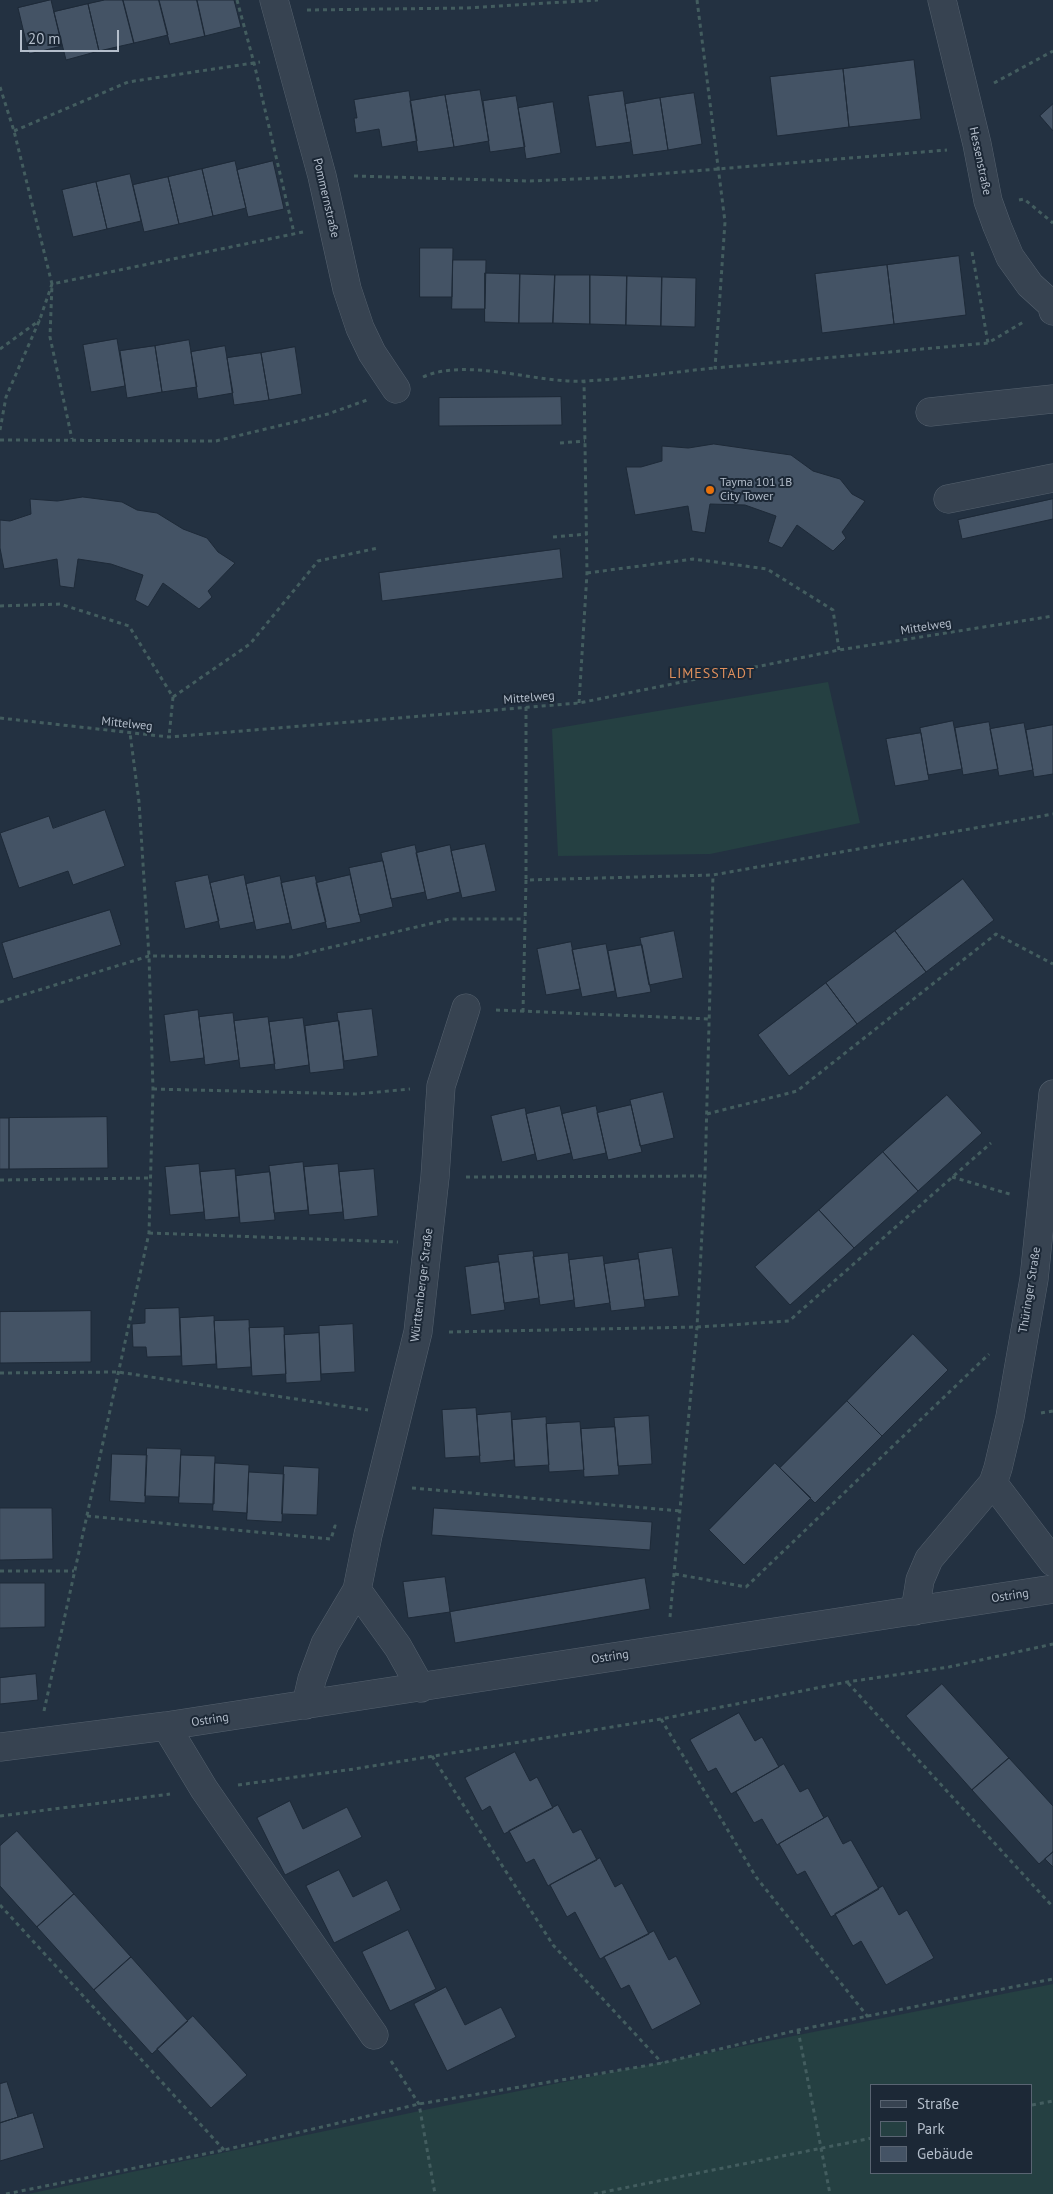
<!DOCTYPE html>
<meta charset="utf-8">
<style>
body{margin:0}
#map{position:relative;width:1053px;height:2194px;overflow:hidden;background:#233141;font-family:"PT Sans",sans-serif}
canvas{display:block}
.legend{position:absolute;left:870px;top:2084px;width:162px;height:90px;box-sizing:border-box;background:#1c2836;border:1px solid #596472;margin:0;padding:6px 9px;list-style:none;font-size:15px;color:#b4becb}
.legend li{display:flex;align-items:center;gap:10px;height:25px}
.legend b{width:25px;border:1px solid #596472}
.scale{position:absolute;left:20px;top:30px;width:99px;height:22px;box-sizing:border-box;border:2px solid #b4becb;border-top:0;padding-left:6px;font-size:15px;line-height:18px;white-space:nowrap;color:#b4becb;-webkit-text-stroke:4px #1c2836;paint-order:stroke}
</style>
<div id="map">
<canvas width="1053" height="2194"></canvas>
<ul class="legend">
<li><b style="height:6px;background:#374351"></b>Straße</li>
<li><b style="height:14px;background:#254042"></b>Park</li>
<li><b style="height:14px;background:#445365"></b>Gebäude</li>
</ul>
<div class="scale">20 m</div>
</div>
<script>
const ctx = document.querySelector('canvas').getContext('2d');
ctx.lineJoin = 'round';
function fillPath(path, color) { ctx.fillStyle = color; ctx.fill(path, 'evenodd'); }
function strokePath(path, color, width, dash) { ctx.strokeStyle = color; ctx.lineWidth = width; ctx.lineCap = dash ? 'butt' : 'round'; ctx.setLineDash(dash || []); ctx.stroke(path); }
function drawText(font, color, halo, rows, align = 'center') {
  ctx.font = font + ' "PT Sans",sans-serif'; ctx.lineWidth = 4; ctx.setLineDash([]); ctx.textBaseline = 'middle'; ctx.strokeStyle = halo; ctx.fillStyle = color; for (const [text, x, y, turn = 0] of rows) {
    ctx.save(); ctx.translate(x, y); ctx.rotate((+turn || 0) * Math.PI / 180); ctx.textAlign = isNaN(turn) ? turn : align; if (halo) ctx.strokeText(text, 0, 0); ctx.fillText(text, 0, 0); ctx.restore();
  }
}
const green = new Path2D(`
 M828 682 860 823 710 854 558 856 552 729Z
 M1053 1984V2194H28L429 2109ZM1032 2085V2173H872V2085Z`);
const building = new Path2D(`
 M51 0 62 46 29 54 18 8Z
 M105 0H123L134 43 99 51 88 4Z
 M123 0H159L168 35 134 43Z
 M159 0H197L205 36 170 44Z
 M197 0H234L241 27 205 36Z
 M88 4 99 51 66 60 54 12Z
 M914 60 921 119 849 127 843 69Z
 M843 69 849 127 777 136 770 77Z
 M480 90 489 141 454 147 445 95Z
 M409 91 417 141 382 147 379 129 356 133 354 118H357L354 100Z
 M623 91 631 142 596 147 588 96Z
 M694 93 702 144 668 150 660 98Z
 M445 95 454 147 418 152 410 101Z
 M516 96 525 147 490 152 483 101Z
 M660 98 668 150 633 155 625 104Z
 M553 102 561 153 526 159 518 108Z
 M1053 104V131L1040 116Z
 M235 161 246 208 213 216 202 169Z
 M273 161 284 209 248 217 237 170Z
 M202 169 213 216 179 224 168 177Z
 M130 174 141 221 107 229 96 182Z
 M168 177 179 224 144 232 133 185Z
 M96 182 107 229 73 237 62 190Z
 M420 248H453L452 297H420Z
 M959 256 966 315 894 324 887 265Z
 M453 260H486L485 309H452Z
 M887 265 894 324 822 333 815 274Z
 M485 273 520 274 519 323 485 322Z
 M520 274 555 275 553 323H519Z
 M555 275H590V324L553 323Z
 M590 275 627 276 626 325 590 324Z
 M627 276 662 277 661 326 626 325Z
 M662 277 696 278 695 327 661 326Z
 M117 339 125 386 91 392 83 345Z
 M189 340 197 387 162 392 155 346Z
 M155 346 162 392 127 398 120 351Z
 M225 346 233 393 198 399 191 352Z
 M295 347 302 394 269 400 261 353Z
 M261 353 269 400 234 405 227 358Z
 M561 397 562 425 439 426V398Z
 M714 444 791 455 813 471 840 479 852 494 865 501 842 532 846 538 833 551 797 525 782 548 768 542 776 516 745 505 710 504 705 533 692 531 688 506 635 515 626 467H641L662 461V446L688 448Z
 M83 497 122 502 137 510 157 513 183 529 207 538 218 552 235 563 208 591 212 597 199 609 163 583 148 607 135 600 143 575 111 564 78 559 74 588 60 586 57 559 4 569 0 548V520L10 521 31 514 30 499 57 501Z
 M1053 499V519L962 539 958 520Z
 M560 549 563 578 382 601 379 573Z
 M953 721 962 769 928 775 920 728Z
 M989 722 998 769 963 775 955 728Z
 M1024 723 1033 770 999 776 990 729Z
 M1053 725V774L1034 777 1026 730Z
 M921 733 929 780 895 786 886 739Z
 M105 810 125 866 73 885 68 871 19 888 0 833 49 816 53 828Z
 M485 844 496 891 462 898 451 851Z
 M415 845 425 892 391 899 381 853Z
 M450 845 460 892 427 900 416 853Z
 M383 861 393 907 359 915 349 868Z
 M208 875 219 921 185 929 175 882Z
 M244 875 254 922 220 929 210 883Z
 M350 875 361 922 327 929 316 883Z
 M280 876 290 923 256 930 246 884Z
 M315 876 326 922 292 930 281 883Z
 M963 879 994 920 926 972 895 931Z
 M110 910 121 945 13 979 2 943Z
 M674 931 683 978 649 985 640 938Z
 M895 931 926 972 857 1024 826 983Z
 M571 942 580 989 546 995 537 949Z
 M606 944 615 991 582 997 572 950Z
 M642 945 651 992 617 998 608 951Z
 M826 983 857 1024 789 1076 758 1035Z
 M372 1009 378 1056 344 1061 337 1013Z
 M198 1010 204 1058 170 1062 164 1015Z
 M233 1013 239 1060 205 1065 199 1017Z
 M268 1017 275 1064 240 1068 234 1021Z
 M303 1018 309 1065 275 1070 269 1022Z
 M339 1021 344 1069 310 1073 305 1026Z
 M663 1092 674 1138 640 1146 630 1100Z
 M947 1095 982 1133 918 1191 883 1152Z
 M631 1105 642 1152 608 1160 597 1113Z
 M560 1106 571 1153 537 1161 526 1114Z
 M596 1106 606 1153 573 1160 562 1114Z
 M525 1108 535 1154 502 1162 491 1116Z
 M107 1117 108 1168 9 1169V1118Z
 M0 1118H9V1169H0Z
 M883 1152 918 1191 854 1248 819 1210Z
 M303 1162 308 1210 274 1213 269 1166Z
 M199 1164 204 1212 170 1215 165 1167Z
 M338 1164 343 1212 309 1215 304 1167Z
 M235 1169 239 1217 205 1220 200 1172Z
 M374 1169 378 1216 344 1220 339 1172Z
 M270 1172 275 1220 240 1223 236 1176Z
 M819 1210 854 1248 790 1305 755 1267Z
 M672 1248 679 1296 644 1300 638 1253Z
 M533 1251 539 1298 504 1303 498 1255Z
 M568 1253 574 1300 540 1305 533 1257Z
 M603 1256 610 1303 575 1308 569 1260Z
 M639 1259 645 1307 611 1311 604 1264Z
 M499 1262 505 1310 471 1315 465 1267Z
 M179 1308 181 1356 147 1357 146 1347H133L132 1324 145 1323V1309Z
 M91 1311V1362L0 1363V1312Z
 M214 1316 216 1364 182 1366 180 1318Z
 M249 1320 251 1367 217 1369 214 1321Z
 M353 1324 355 1372 321 1374 319 1326Z
 M284 1327 286 1374 252 1376 249 1328Z
 M319 1333 321 1381 286 1383 284 1335Z
 M913 1334 948 1370 882 1436 847 1401Z
 M847 1401 882 1436 815 1503 780 1468Z
 M476 1408 480 1456 445 1458 442 1410Z
 M511 1412 514 1460 480 1463 477 1415Z
 M649 1416 652 1464 618 1466 614 1418Z
 M546 1417 549 1465 515 1467 512 1420Z
 M580 1422 584 1470 549 1472 546 1424Z
 M615 1427 619 1475 584 1477 581 1429Z
 M147 1448 181 1449 179 1497 145 1496Z
 M112 1454 147 1455 145 1503 110 1501Z
 M181 1455 215 1456 214 1504 179 1503Z
 M215 1463 249 1465 247 1513 213 1511Z
 M775 1463 811 1498 744 1565 709 1530Z
 M284 1466 319 1468 317 1515 282 1514Z
 M249 1472 284 1474 282 1522 247 1520Z
 M0 1508H52L53 1559 0 1560Z
 M434 1508 652 1522 650 1550 432 1535Z
 M445 1577 450 1612 408 1618 403 1582Z
 M645 1578 650 1609 455 1643 450 1612Z
 M0 1583H45V1627L0 1628Z
 M36 1674 38 1700 0 1704V1678Z
 M942 1684 1009 1758 972 1790 906 1716Z
 M739 1713 755 1741 762 1737 779 1767 731 1794 716 1768 708 1772 690 1740Z
 M515 1752 530 1781 537 1777 553 1808 504 1834 490 1806 482 1811 465 1778Z
 M1009 1758 1053 1806V1852L1039 1864 972 1790Z
 M784 1764 800 1792 808 1788 824 1818 777 1845 762 1819 754 1823 736 1792Z
 M290 1801 303 1829 347 1807 362 1837 285 1875 257 1818Z
 M558 1805 573 1833 581 1829 597 1860 548 1886 534 1859 526 1863 509 1831Z
 M828 1816 843 1844 851 1840 879 1889 831 1917 805 1871 797 1875 779 1844Z
 M17 1831 74 1894 37 1927 0 1886V1846Z
 M1053 1852V1867L1045 1859Z
 M600 1858 615 1887 622 1883 649 1934 600 1959 575 1912 567 1917 550 1885Z
 M339 1870 353 1897 387 1880 401 1910 334 1943 306 1886Z
 M883 1886 899 1915 907 1910 934 1958 886 1985 861 1941 853 1946 835 1914Z
 M74 1894 131 1957 94 1990 37 1927Z
 M408 1930 436 1989 390 2011 362 1952Z
 M654 1931 669 1960 676 1956 701 2004 652 2030 629 1985 621 1989 604 1957Z
 M131 1957 188 2021 152 2054 94 1990Z
 M446 1987 465 2025 501 2007 516 2037 447 2071 414 2004Z
 M193 2016 247 2075 211 2108 157 2049Z
 M7 2082 18 2117 0 2123V2084Z
 M33 2113 44 2148 0 2161V2123Z`);
const path = new Path2D(`
 M237 0 254 63 294 233
 M697 0 725 222 715 368 988 343 1025 321
 M307 10 466 8 598 0
 M994 83 1053 51
 M0 87 14 131 52 284 50 337 72 439
 M14 131 128 82 260 62
 M354 176 530 181 621 177 947 150
 M1019 200 1024 199 1053 223
 M972 252 988 343
 M0 349 40 320
 M423 377C468 357 537 384 586 381 629 379 672 372 715 368
 M0 430 6 397 40 319 52 284 303 232
 M0 440 216 441 328 414 367 400
 M560 443 585 441
 M553 537 587 534
 M587 573 693 559 767 569 833 610 839 650
 M0 606 60 604 129 626 173 697 169 737
 M173 697 250 644 318 561 378 548
 M579 703 587 573 584 381
 M526 707V880
 M0 718 169 737 579 703 839 650 1053 616
 M0 1002 149 956 290 957 450 919H525
 M496 1010 709 1019
 M523 1012 526 880 713 875 1053 814
 M153 1089 357 1094 410 1089
 M707 1114 797 1091 996 934 1053 964
 M466 1177 705 1176
 M952 1177 1013 1195
 M0 1180 150 1178
 M149 1233 398 1242
 M449 1332 697 1327 789 1321 991 1143
 M0 1373 118 1372 368 1410
 M1041 1413 1053 1411
 M412 1488 681 1511
 M87 1516 331 1539 335 1526 338 1527
 M0 1571H74
 M675 1574 746 1587 989 1354
 M670 1617 697 1327 705 1176 713 875
 M848 1683 1053 1907
 M44 1711 149 1233 153 1089 149 956 139 802 130 733
 M661 1719 756 1877 868 2017
 M432 1756 553 1945 662 2063
 M238 1785 354 1769 661 1719 847 1682 949 1667 1053 1644
 M0 1816 170 1794
 M0 1905 224 2150
 M798 2030 830 2194
 M391 2061 419 2104 435 2194
 M1032 2105 1053 2101
 M6 2194 224 2150 419 2104 662 2063 798 2030 1053 1979
 M594 2194 872 2138`);
const minor = new Path2D(`
 M274 0 322 176 347 289 360 328 372 353 396 389
 M942 0 977 144 988 201 997 226 1010 257 1030 285 1052 305 1053 311
 M930 412 1053 399
 M948 499 1053 478
 M993 1483 1053 1562
 M357 1590 398 1647 421 1688
 M915 1611 920 1580 929 1559 993 1483 998 1468 1010 1417 1034 1279 1053 1094
 M306 1705 312 1679 325 1644 357 1590 368 1535 418 1332 435 1177 441 1086 466 1008
 M166 1726 204 1789 374 2035
 M0 1747 166 1726 1053 1589`);
const markers = [
 [710,490,5,"#e8710a"]
];
const streetNames = [
 ["Hessenstraße",980,161,78],
 ["Pommernstraße",326,198,77],
 ["Mittelweg",926,627,-9],
 ["Mittelweg",529,698,-5],
 ["Mittelweg",127,724,6],
 ["Württemberger Straße",422,1285,-83],
 ["Thüringer Straße",1030,1290,-81],
 ["Ostring",1010,1596,-9],
 ["Ostring",610,1657,-9],
 ["Ostring",210,1720,-9]
];
const poiNames = [
 ["Tayma 101 1B",720,483],
 ["City Tower",720,497]
];
const neighbourhoodNames = [
 ["LIMESSTADT",712,674]
];
fillPath(green, '#254042');
fillPath(building, '#445365');
strokePath(building, '#1e2a38', 1);
strokePath(minor, '#55616e', 29);
strokePath(path, '#435d5f', 3, [4, 4]);
strokePath(minor, '#374351', 28);
for (const [x, y, r, color] of markers) { const dot = new Path2D(); dot.arc(x, y, r, 0, 2 * Math.PI); ctx.fillStyle = color; ctx.fill(dot); strokePath(dot, '#1c2836', 2); }
drawText('12px', '#b4becb', '#1c2836', streetNames);
drawText('12px', '#b4becb', '#1c2836', poiNames, 'left');
ctx.letterSpacing = '1px';
drawText('14px', '#de8f5c', '#1c2836', neighbourhoodNames);
ctx.letterSpacing = '0px';
</script>
